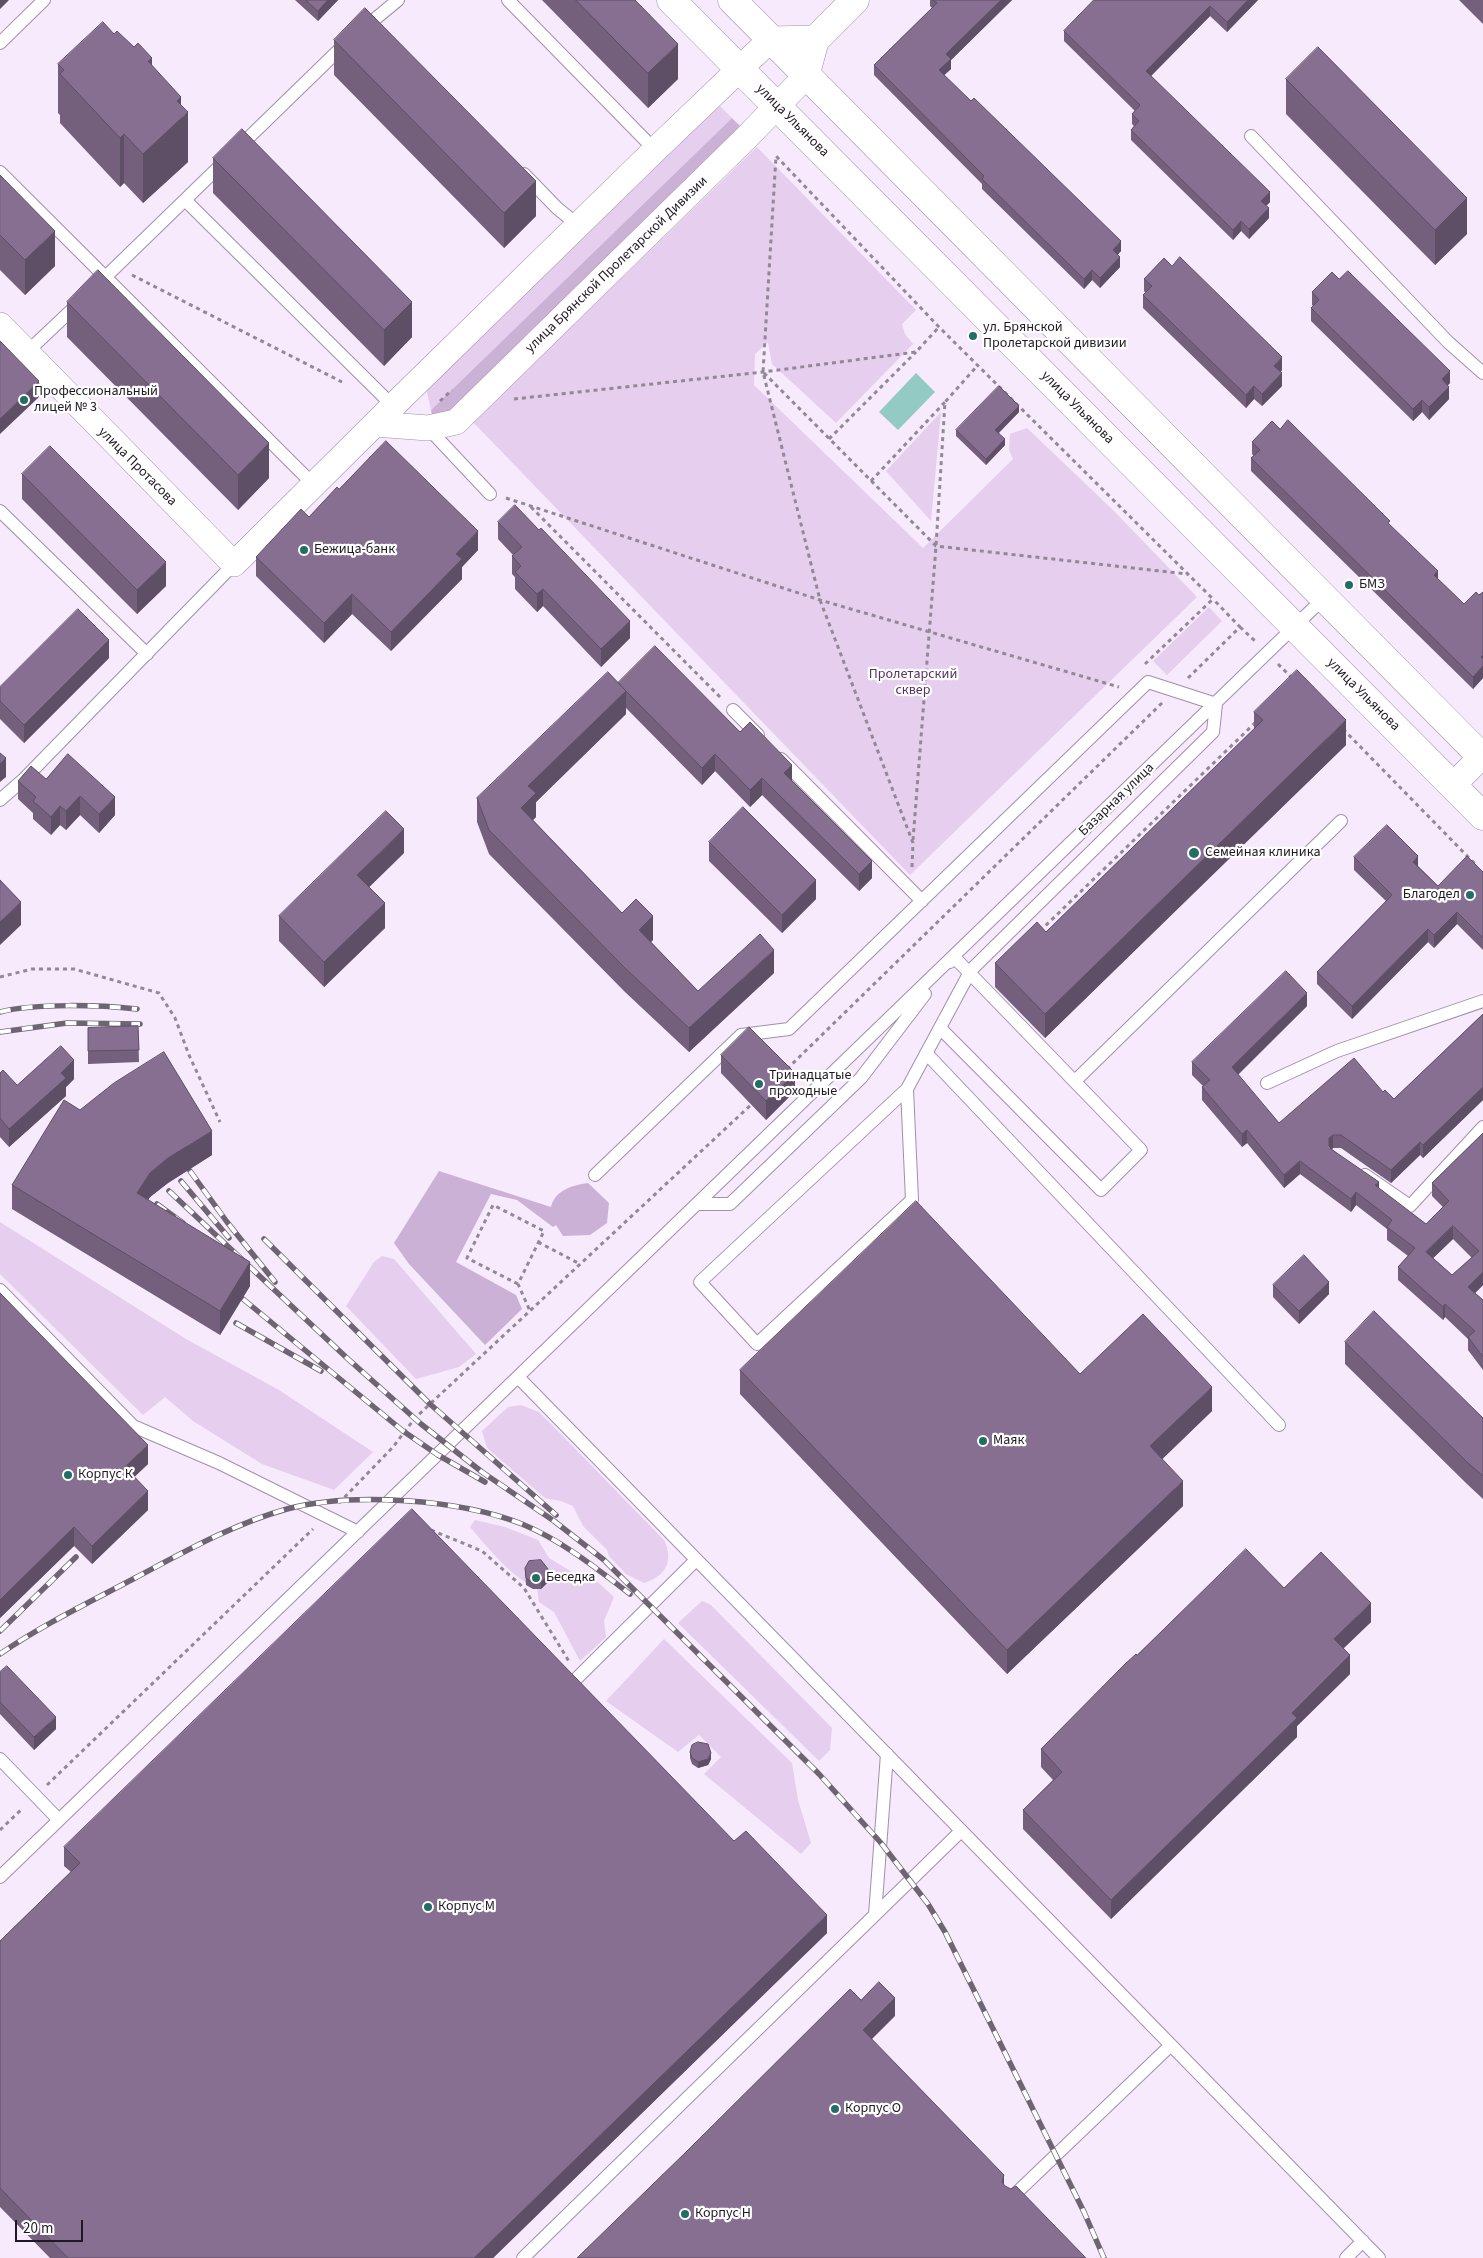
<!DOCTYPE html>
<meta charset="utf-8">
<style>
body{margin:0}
#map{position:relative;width:1483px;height:2258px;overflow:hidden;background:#f7eafc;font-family:"Source Sans 3",sans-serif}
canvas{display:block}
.scale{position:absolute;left:15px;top:2220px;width:68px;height:22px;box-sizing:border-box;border:2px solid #201923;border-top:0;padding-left:6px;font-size:15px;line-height:18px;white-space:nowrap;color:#201923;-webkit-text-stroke:4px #fff;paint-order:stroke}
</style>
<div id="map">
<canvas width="1483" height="2258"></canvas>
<div class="scale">20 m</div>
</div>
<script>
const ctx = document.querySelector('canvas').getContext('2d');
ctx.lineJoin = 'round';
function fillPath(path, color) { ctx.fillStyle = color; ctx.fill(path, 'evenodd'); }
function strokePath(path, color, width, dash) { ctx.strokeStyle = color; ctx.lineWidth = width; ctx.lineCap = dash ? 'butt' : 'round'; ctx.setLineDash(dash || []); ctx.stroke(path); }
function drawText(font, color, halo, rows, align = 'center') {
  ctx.font = font + ' "Source Sans 3",sans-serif'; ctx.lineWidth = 4.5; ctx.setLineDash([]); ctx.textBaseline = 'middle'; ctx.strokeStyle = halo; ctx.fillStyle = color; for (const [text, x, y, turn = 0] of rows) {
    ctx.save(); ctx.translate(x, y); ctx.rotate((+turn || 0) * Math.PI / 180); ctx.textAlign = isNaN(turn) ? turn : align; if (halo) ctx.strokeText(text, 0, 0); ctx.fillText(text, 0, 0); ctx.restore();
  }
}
const green = new Path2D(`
 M717 103 732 118 431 410 425 384Z
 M757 147 916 310 902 324 905 334 913 344 836 423 772 364 768 342 755 354 754 385 923 548 1013 459 1009 450 1010 434 1027 428 1113 510 1197 597 910 875 473 422Z
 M941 412 931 521 886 471Z
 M1209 607 1222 621 1167 675 1153 661Z
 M0 1222 186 1339 279 1390 373 1452 334 1490 262 1464 193 1421 165 1397 143 1415 0 1274Z
 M382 1256 394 1259 476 1354 459 1367 416 1379 346 1306 374 1262Z
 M521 1405 539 1412 551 1424 664 1540C674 1561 666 1576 644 1583L626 1574 609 1556 607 1550 583 1526 573 1506 561 1501 545 1498 487 1448 482 1431 508 1407Z
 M475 1520 505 1527 538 1540 549 1558 572 1572 590 1575 614 1597 604 1621 606 1637 580 1661 554 1612 539 1602 537 1589C510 1576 490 1550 470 1527Z
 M702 1601 711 1605 832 1728 830 1750 819 1761 678 1623Z
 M664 1639 792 1763 798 1800 811 1843 801 1854 704 1774 721 1757 699 1735 678 1752 606 1701Z`);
const forest = new Path2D(`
 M732 118 745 131 452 415 433 420 431 410Z
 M439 1171 551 1207C555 1190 573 1185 588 1183L609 1203 607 1223 590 1235 563 1236 556 1225 553 1227 517 1200 491 1194 456 1262 516 1295 522 1309 485 1345 409 1264 394 1243Z`);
const water = new Path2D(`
 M916 373 935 392 898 430 879 412Z`);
const path = new Path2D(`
 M132 275 342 382
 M764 373 936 546 1187 574
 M514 399 763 372 916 352 939 327
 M440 401 452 390
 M829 439 916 352
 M871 481 945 402
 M506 498 820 600 1119 687
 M531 507 722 699
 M1240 627 1256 642
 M1278 664 1293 679
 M1188 678 1240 627 1213 599
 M1343 729 1475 864
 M913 840 936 546 945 402 978 365
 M912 867 913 843 820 600 763 372 776 156 939 327 1213 599 1145 664
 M1040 931 1257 721
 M0 977 32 969H74L159 993 175 1018 189 1055 220 1122
 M787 1069 1162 703
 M538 1242 580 1264
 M518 1284 467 1258 493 1205 544 1231 518 1284 530 1311
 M339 1503 393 1447 415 1418 754 1102
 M431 1530 482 1551 524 1588 570 1663
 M47 1785 313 1529
 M0 1830 23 1808`);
const lane = new Path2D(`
 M508 0 655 150
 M363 29 398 0
 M0 43 44 0
 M1251 136 1448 342 1483 373
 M238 148 346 43
 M0 172 314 485
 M524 174 557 208 579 226
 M185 200 393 406
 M93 289 224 162
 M26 353 79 303
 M428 428 490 494
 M0 511 147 654
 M733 710 758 735
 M781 759 922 901
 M0 800 24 779 234 564
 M940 1028 1101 1190 1141 1150 954 957 950 962
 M926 1053 1279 1425
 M1075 1081 1341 821
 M1267 1083 1337 1051 1483 1001
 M595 1175 741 1035 789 1029 1148 682 1216 704 1213 732 971 970 907 1089 912 1200 757 1344 700 1282 907 1089
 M1365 1175 1410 1206 1483 1127
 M698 1204H730L861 1078 925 994
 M0 1290 133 1426 219 1463 358 1532
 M518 1377 1379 2258
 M574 1681 696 1560
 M0 1759 59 1820
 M0 1877 1324 598
 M875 1915 887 1754
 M1010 2199 1171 2045
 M523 2258 961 1831
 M1346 2258 1363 2241`);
const street = new Path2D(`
 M0 325 234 564C287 512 340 459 393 406L655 150 771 39 817 38 807 75 745 139 456 422 428 428 375 424
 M1453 785 1483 755`);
const primary = new Path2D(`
 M671 0 1483 816
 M732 0 1483 758
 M817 38 855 0`);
const rail = new Path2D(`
 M0 1012C36 1003 100 1005 137 1009
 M0 1032 67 1023 140 1024
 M190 1171 227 1222 275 1282
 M181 1181 229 1238
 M169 1191 348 1359 421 1424 482 1472 554 1521 604 1560 819 1774 881 1843 928 1904 945 1932 1084 2212 1104 2258
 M157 1204 183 1223
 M264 1239 430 1404 556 1515
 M243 1299 403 1431 438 1455 485 1482
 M236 1323 321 1371
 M0 1631 76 1557
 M0 1654C42 1625 90 1602 135 1578 184 1552 233 1524 287 1509 352 1492 459 1499 522 1524 561 1540 596 1568 630 1594`);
const wall = new Path2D(`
 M295 0H338L318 21Z
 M542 0H635L678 79 648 108Z
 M930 0H1012L951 60V69L944 75 1121 251 1117 255 1120 267 1100 288 1092 280 1084 289 982 189V184L874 75V65L932 8 930 6Z
 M1094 0H1258L1227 32 1210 16 1151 76 1270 202 1266 206 1269 218 1249 239 1241 231 1233 240 1131 140V130L1134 126 1132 124V114L1135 111 1064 41V31Z
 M1459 0H1483V24Z
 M114 34 152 66 181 105 188 162 143 203 124 183 120 187 60 123V115L58 113V64Z
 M334 40 536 216 504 248 334 75Z
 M1286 79 1467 234 1435 265 1286 114Z
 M213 158 412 337 384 366 213 193Z
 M0 175 55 266 25 295 0 270Z
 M1144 279 1282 370 1280 372 1282 386 1262 406 1254 399 1246 408 1143 308V295L1146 293 1144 291Z
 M1312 292 1450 383 1448 385 1449 399 1429 420 1422 412 1413 421 1311 321V308L1313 306 1312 305Z
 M67 302 269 478 238 510 67 337Z
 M1019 412 999 433 1005 445 986 465 956 436V430Z
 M1280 429 1390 526 1438 579 1464 604 1479 595 1483 592V678L1473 689 1251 471V458L1254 456 1252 454V442Z
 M22 474 166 586 137 614 22 499Z
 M339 489 478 550 462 567V579L391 651 352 614 324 643 256 576V557L309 517Z
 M498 522 630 638 601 667 543 606 537 612 515 589V577L512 574V556L513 555 498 539Z
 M109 658 24 743 0 719V687Z
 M618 683 740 732 792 782 872 878 859 891 762 795 750 807 715 771 702 785 626 708V714L536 802V817L533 820 622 913 653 940 651 942 698 991 774 973 689 1052 625 992 489 854 477 822V798Z
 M1254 712 1346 745 1045 1038 995 987V963L1046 932 1254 729Z
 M68 754 115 815 99 833 80 815 66 830 60 825 51 835 33 819V813L18 799V781L46 779Z
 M709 842 816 899 782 933 709 861Z
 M404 853 369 887 385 928 324 987 279 941V916Z
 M1354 857 1418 866 1438 886 1483 872V950L1457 924 1434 948 1428 942 1352 1019 1317 984V972L1386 901 1354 870Z
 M1307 1006 1238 1075 1279 1123 1383 1092 1394 1099 1483 1014V1100L1423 1158 1420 1155 1391 1183 1341 1148H1333L1332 1149 1379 1189 1426 1224 1443 1207 1432 1196V1183L1483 1133V1285L1475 1293 1483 1300V1370L1468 1350V1339L1445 1317 1443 1320 1398 1280V1267L1408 1256 1387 1240V1229L1356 1205 1351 1212 1300 1174 1284 1188 1247 1143 1242 1147 1202 1100V1087L1203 1086 1192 1075V1062ZM1453 1239 1472 1258 1452 1275 1433 1258Z
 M138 1026 139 1062 88 1064V1028Z
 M721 1055 795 1091 766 1120 721 1073Z
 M0 1073 17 1085 74 1079 66 1087V1096L9 1147 0 1137Z
 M80 1110 212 1155 168 1183 150 1197 148 1200 250 1286 220 1335 12 1209V1185Z
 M1273 1285 1329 1294 1299 1324 1273 1297Z
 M0 1293 148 1464 134 1477 148 1510 92 1564 74 1546 0 1618Z
 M1345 1342 1483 1418V1499L1467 1484 1345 1364Z
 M740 1370 1080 1374 1212 1411 1162 1459 1183 1506 1007 1674 740 1394Z
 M525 1568 548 1575 547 1583 541 1589H533L526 1585Z
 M1284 1588 1371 1622 1344 1648 1350 1674 1297 1726V1737L1111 1919 1023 1829V1810L1053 1780 1041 1767V1749L1137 1655Z
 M0 1672 56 1729 34 1750 0 1714Z
 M690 1752 711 1759 708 1765 698 1768 692 1764 690 1758Z
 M734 1841 827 1933 493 2258H50L0 2207V1941L71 1872 64 1866V1847Z`);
const shadedWall = new Path2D(`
 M0 0H9L0 9Z
 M328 0H338L318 21V11Z
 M1001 0H1012L951 60V69L939 80V70L946 54Z
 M1248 0H1258L1227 32V22Z
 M1210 6V16L1146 81V71Z
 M678 44V79L648 108V73Z
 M152 58V107L148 61Z
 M181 97V119L188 112V162L143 203V154L177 101Z
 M124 134V183L120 187V138Z
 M536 181V216L504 248V213Z
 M1270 192V202L1261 211V201Z
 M1467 198V234L1435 265V230Z
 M1269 208V218L1249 239V229Z
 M1241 221V231L1233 240V230Z
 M55 231V266L25 295V260Z
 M1121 241V251L1113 260V250Z
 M1120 257V267L1100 288V278Z
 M1092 270V280L1084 289V279Z
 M412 302V337L384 366V330Z
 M1282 357V370L1274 378V366Z
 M1450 371V383L1442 391V379Z
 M1282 373V386L1262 406V394Z
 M39 381V397L0 434V419Z
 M1254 386V399L1246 408V395Z
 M1449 387V399L1429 420V407Z
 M1422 400V412L1413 421V409Z
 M1019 406V412L995 436V430Z
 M1005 439V445L986 465V459Z
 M269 443V478L238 510V475Z
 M478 531V550L462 567V579L391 651V632L456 554Z
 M166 562V586L137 614V590Z
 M1438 571V583L1434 575Z
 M543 589V606L537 612V594Z
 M352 594V614L324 643V623Z
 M630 621V638L601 667V649Z
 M109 640V658L24 743V725Z
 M1483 655V678L1473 689V677L1481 657Z
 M626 691V714L536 802V817L521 831V808L528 786Z
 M1346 720V745L1045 1038V1014Z
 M715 754V771L702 785V768Z
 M6 758V777L0 782V764Z
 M792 765V782L784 773Z
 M762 778V795L750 807V790Z
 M80 796V815L66 830V811Z
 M115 797V815L99 833V814Z
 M60 806V825L51 835V817Z
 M404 829V853L357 899V875Z
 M1418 856V869L1413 862Z
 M872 861V878L859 891V874Z
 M816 880V899L782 933V915Z
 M21 902V925L0 945V922Z
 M385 903V928L324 987V962Z
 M1457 912V924L1434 948V935Z
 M653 916V940L639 953V930Z
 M1428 929V942L1352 1019V1006Z
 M774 950V973L689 1052V1028Z
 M1307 993V1006L1232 1080V1067Z
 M74 1060V1079L66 1087V1096L9 1147V1129L61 1073Z
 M795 1073V1091L766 1120V1101Z
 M1483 1087V1100L1423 1158V1145Z
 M1247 1130V1143L1242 1147V1134Z
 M212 1131V1155L168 1183 150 1197 137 1218V1193L150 1173 168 1158Z
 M1333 1135V1148L1329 1151V1138Z
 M1420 1142V1155L1391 1183V1170Z
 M1300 1161V1174L1284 1188V1175Z
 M1379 1182V1195L1375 1185Z
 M1356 1192V1205L1351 1212V1199Z
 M1453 1226V1239L1426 1265V1252Z
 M250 1262V1286L220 1335V1311Z
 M1483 1272V1285L1468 1300V1287Z
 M1329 1282V1294L1299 1324V1311Z
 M1445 1304V1317L1443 1320V1307Z
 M1212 1387V1411L1150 1471V1446Z
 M148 1445V1464L125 1486V1467Z
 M1183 1481V1506L1007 1674V1650Z
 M148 1491V1510L92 1564V1546Z
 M74 1527V1546L0 1618V1600Z
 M548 1569 547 1583 541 1589V1582Z
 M1371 1603V1622L1334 1657V1639Z
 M1350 1655V1674L1297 1726V1737L1111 1919V1900L1292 1713Z
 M56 1717V1729L34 1750V1737Z
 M711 1753V1759L708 1765 698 1768V1762Z
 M827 1915V1933L493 2258H474Z
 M895 1998V2016L863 2048V2030Z
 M1004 2175V2193L1002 2182Z`);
const building = new Path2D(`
 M306 0H328L318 11Z
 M576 0H635L678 44 648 73Z
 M933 0H1001L946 54 951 59 939 70 971 101 974 98 1121 241 1113 250 1120 257 1100 278 1092 270 1084 279 982 179 984 176 874 65 937 3Z
 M1094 0H1248L1227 22 1210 6 1146 71 1270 192 1261 201 1269 208 1249 229 1241 221 1233 230 1131 130 1139 121 1132 114 1140 105 1064 31Z
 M365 8 536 181 504 213 334 40Z
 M103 22 114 34 117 31 134 47 138 43 152 58 148 61 181 97 177 101 188 112 143 154 124 134 120 138 60 74 64 70 58 64Z
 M1318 47 1467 198 1435 230 1286 79Z
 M242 129 412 302 384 330 213 158Z
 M0 175 55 231 25 260 0 235Z
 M1180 257 1282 357 1274 366 1282 373 1262 394 1254 386 1246 395 1143 295 1152 286 1144 279 1164 258 1172 266Z
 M98 270 269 443 238 475 67 302Z
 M1348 271 1450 371 1442 379 1449 387 1429 407 1422 400 1413 409 1311 308 1319 300 1312 292 1332 272 1339 279Z
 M0 341 39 381 0 419Z
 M999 386 1019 406 995 430 1005 439 986 459 956 430Z
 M1288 420 1390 521 1388 523 1438 571 1434 575 1464 604 1476 592 1479 595 1483 592V655L1481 657 1483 659V666L1473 677 1251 458 1260 450 1252 442 1272 421 1280 429Z
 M386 441 478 531 456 554 462 559 391 632 352 594 324 623 256 557 301 509 309 517 337 487 339 489Z
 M50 446 166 562 137 590 22 474Z
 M515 505 539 530 541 528 630 621 601 649 543 589 537 594 515 572 521 566 512 556 522 547 498 522Z
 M78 609 109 640 24 725 0 701V687Z
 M655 646 740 732 750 722 792 765 784 773 872 861 859 874 762 778 750 790 715 754 702 768 618 683Z
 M1297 670 1346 720 1045 1014 995 963 1037 922 1046 932 1263 720 1254 712Z
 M608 672 626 691 528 786 536 793 521 808 622 913 636 899 653 916 639 930 698 991 760 934 774 950 689 1028 625 968 489 830 477 798Z
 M0 753 6 758 0 764Z
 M68 754 115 797 99 814 80 796 66 811 60 806 51 817 33 801 36 797 18 781 31 766 46 779Z
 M743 807 816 880 782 915 709 842Z
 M386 811 404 829 357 875 385 903 324 962 279 916Z
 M1387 825 1418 856 1413 862 1438 886 1467 856 1483 872V938L1457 912 1434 935 1428 929 1352 1006 1317 972 1392 895 1354 857Z
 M0 880 21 902 0 922Z
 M1286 971 1307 993 1232 1067 1279 1123 1354 1058 1383 1092 1385 1090 1394 1099 1483 1014V1087L1423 1145 1420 1142 1391 1170 1341 1135H1333L1329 1138V1145L1331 1149 1379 1182 1375 1185 1426 1224 1449 1201 1432 1183 1483 1133V1272L1468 1287 1483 1300V1357L1468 1337 1475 1331 1445 1304 1443 1307 1398 1267 1415 1248 1387 1227 1392 1220 1356 1192 1351 1199 1300 1161 1284 1175 1247 1130 1242 1134 1202 1087 1210 1080 1192 1062ZM1453 1226 1479 1251 1452 1275 1426 1252Z
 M138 1026 139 1050 88 1051V1028Z
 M749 1027 795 1073 766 1101 721 1055Z
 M61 1046 74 1060 61 1073 66 1078 9 1129 0 1118V1073L3 1070 17 1085Z
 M164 1052 212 1131 168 1158 150 1173 137 1193 250 1262 220 1311 12 1185 64 1100 80 1110 114 1083Z
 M916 1201 1080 1374 1143 1314 1212 1387 1150 1446 1183 1481 1007 1650 740 1370Z
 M1304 1255 1329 1282 1299 1311 1273 1285Z
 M0 1293 148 1445 125 1467 148 1491 92 1546 74 1527 0 1600Z
 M1374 1311 1483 1418V1476L1467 1462 1345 1342Z
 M412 1509 734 1841 746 1831 827 1915 474 2258H68L0 2188V1941L80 1863 64 1847Z
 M1246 1549 1284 1588 1321 1552 1371 1603 1334 1639 1350 1655 1292 1713 1297 1718 1111 1900 1023 1810 1062 1772 1041 1749 1125 1664 1136 1654 1137 1655Z
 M541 1560 548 1569 547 1577 541 1582 533 1583 526 1578 525 1568 529 1561Z
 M7 1666 56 1717 34 1737 0 1702V1672Z
 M698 1742 708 1744 711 1753 708 1759 698 1762 692 1758 690 1752 692 1745Z
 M879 1982 895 1998 863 2030 1004 2175 1002 2182 1005 2186 1011 2189 1016 2186 1086 2258H577L687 2151 850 1989 861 2000Z`);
const markers = [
 [973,336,5,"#236d67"],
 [24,400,5,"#236d67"],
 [304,550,5,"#236d67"],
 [1349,585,5,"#236d67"],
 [1194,853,6,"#236d67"],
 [1470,895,5,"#236d67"],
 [759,1084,5,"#236d67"],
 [983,1441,5,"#236d67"],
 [68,1475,5,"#236d67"],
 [536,1578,5,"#236d67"],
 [428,1907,5,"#236d67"],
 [835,2109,5,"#236d67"],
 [685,2214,5,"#236d67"]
];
const streetNames = [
 ["улица Ульянова",792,121,45],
 ["улица Брянской Пролетарской Дивизии",617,265,-44],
 ["улица Ульянова",1077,408,45],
 ["улица Протасова",137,467,45],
 ["улица Ульянова",1363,695,45],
 ["Базарная улица",1117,800,-44]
];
const poiNames = [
 ["ул. Брянской",983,328],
 ["Пролетарской дивизии",983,344],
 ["Профессиональный",34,392],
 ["лицей № 3",34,408],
 ["Бежица-банк",314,550],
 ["БМЗ",1359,585],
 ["Семейная клиника",1205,853],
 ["Благодел",1460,895,"right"],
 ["Тринадцатые",769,1076],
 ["проходные",769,1092],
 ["Маяк",993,1441],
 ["Корпус К",78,1475],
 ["Беседка",546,1578],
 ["Корпус М",438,1907],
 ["Корпус О",845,2109],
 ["Корпус Н",695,2214]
];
const parkNames = [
 ["Пролетарский",913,675],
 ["сквер",913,691]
];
fillPath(green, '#e5ceee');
fillPath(forest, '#cbb1d5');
fillPath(water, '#94cac4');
strokePath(lane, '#a28faa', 14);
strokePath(street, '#a28faa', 26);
strokePath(primary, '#a28faa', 29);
strokePath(path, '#928896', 3, [4, 4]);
strokePath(lane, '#fff', 12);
strokePath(street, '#fff', 25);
strokePath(primary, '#fff', 28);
strokePath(rail, '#6f6572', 5.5);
strokePath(rail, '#fff', 4, [11]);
fillPath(wall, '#745f7d');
fillPath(shadedWall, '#5e4e66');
fillPath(building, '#876f91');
strokePath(building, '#5e4e66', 1);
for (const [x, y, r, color] of markers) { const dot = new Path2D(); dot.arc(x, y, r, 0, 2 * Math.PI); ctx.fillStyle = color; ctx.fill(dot); strokePath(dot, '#fff', 2); }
drawText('14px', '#201923', '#fff', streetNames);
drawText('14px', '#201923', '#fff', poiNames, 'left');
drawText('14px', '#553362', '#fff', parkNames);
</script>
